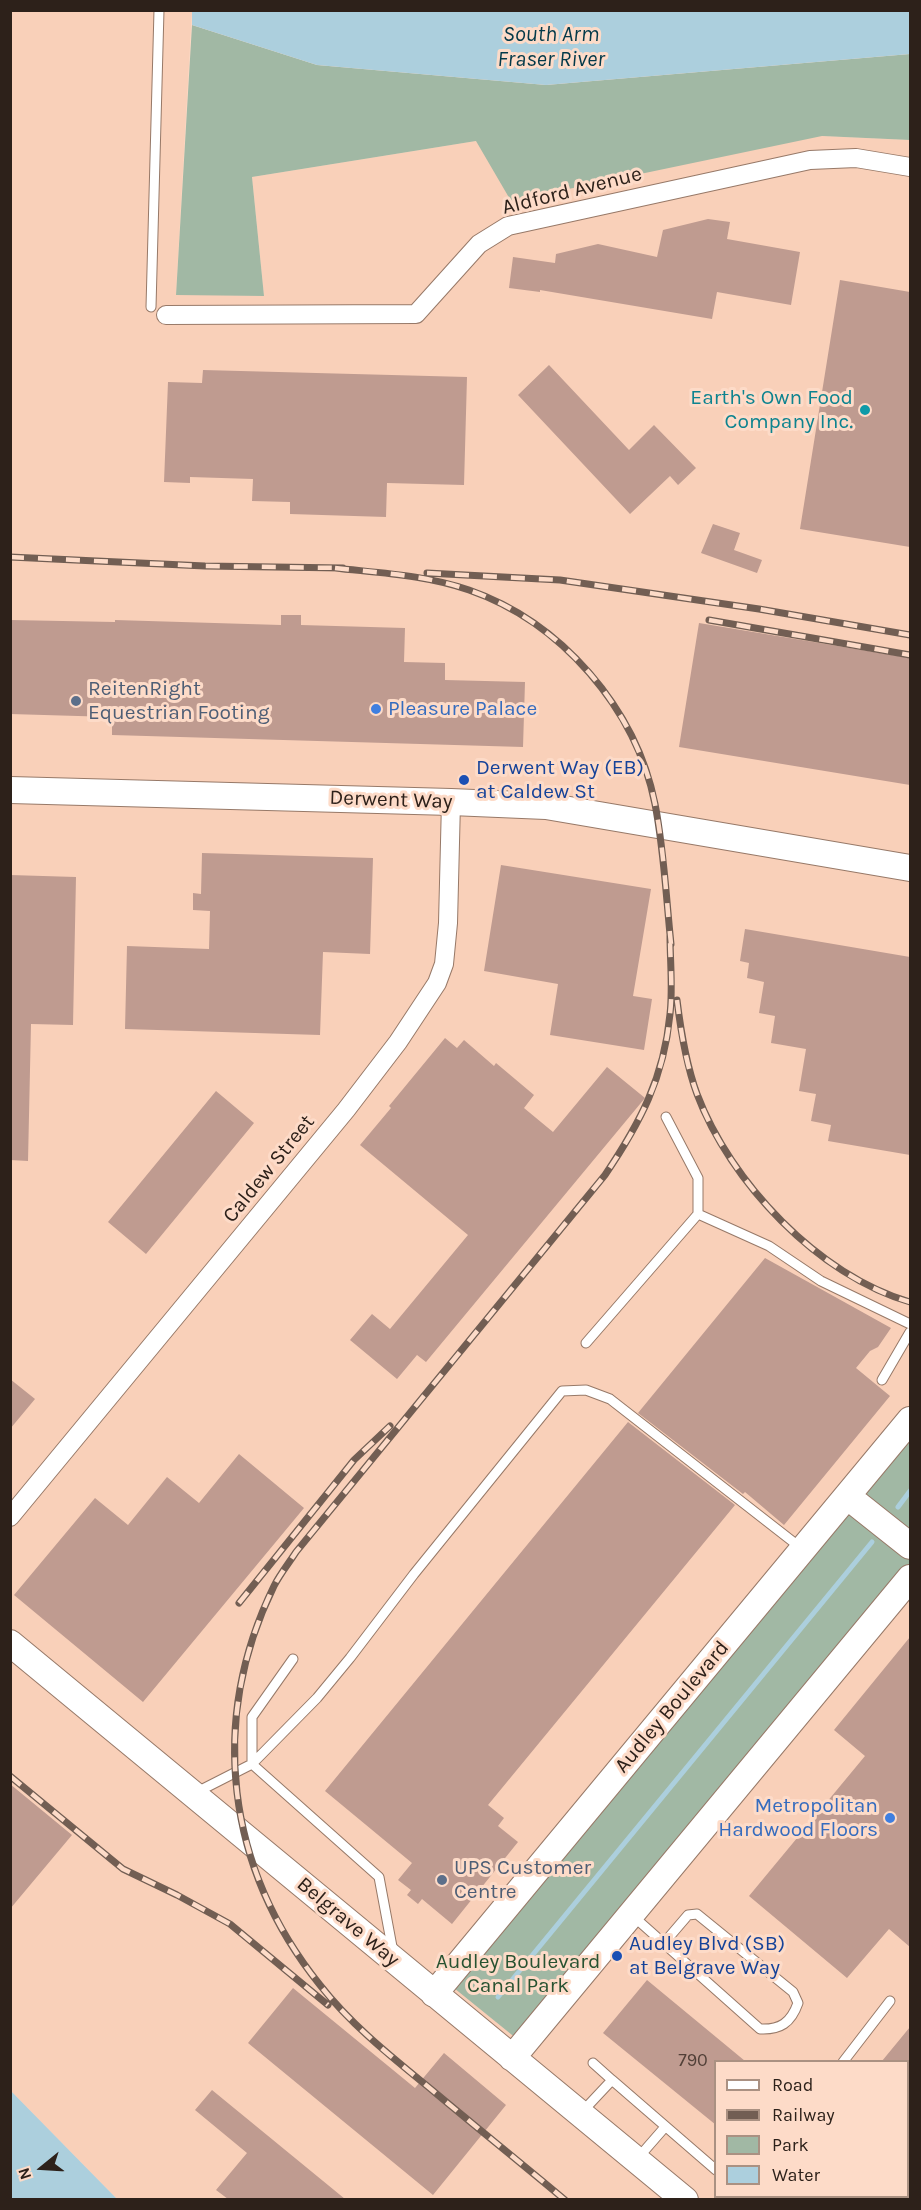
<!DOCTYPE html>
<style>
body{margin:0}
#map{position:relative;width:921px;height:2210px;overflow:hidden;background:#fddbc8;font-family:Karla,sans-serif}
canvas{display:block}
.frame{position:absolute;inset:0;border:12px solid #2d211a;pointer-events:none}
.legend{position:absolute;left:714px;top:2060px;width:195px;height:138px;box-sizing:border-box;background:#fddbc8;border:2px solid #aa9182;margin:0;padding:8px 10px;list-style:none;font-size:18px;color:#2d211a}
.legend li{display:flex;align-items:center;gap:12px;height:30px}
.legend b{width:30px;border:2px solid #aa9182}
.north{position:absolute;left:12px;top:2138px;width:60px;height:60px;-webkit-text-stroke:4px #fddbc8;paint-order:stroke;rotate:252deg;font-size:16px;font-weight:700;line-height:24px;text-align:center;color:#2d211a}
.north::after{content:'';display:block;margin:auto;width:21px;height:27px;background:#2d211a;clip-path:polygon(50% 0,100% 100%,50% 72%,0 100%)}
</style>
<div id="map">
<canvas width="921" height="2210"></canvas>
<div class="frame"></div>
<ul class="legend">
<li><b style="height:8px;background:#fff"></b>Road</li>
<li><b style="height:8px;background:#725e53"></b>Railway</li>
<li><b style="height:16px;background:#a1b8a4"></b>Park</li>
<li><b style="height:16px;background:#accfdd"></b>Water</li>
</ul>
<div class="north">N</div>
</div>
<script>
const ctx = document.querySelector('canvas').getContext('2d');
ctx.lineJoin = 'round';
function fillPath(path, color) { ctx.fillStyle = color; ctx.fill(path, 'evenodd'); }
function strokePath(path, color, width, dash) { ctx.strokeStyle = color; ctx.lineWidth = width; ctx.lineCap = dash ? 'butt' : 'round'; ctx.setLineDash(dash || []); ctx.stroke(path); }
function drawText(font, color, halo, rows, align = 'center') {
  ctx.font = font + ' Karla,sans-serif'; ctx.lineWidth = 6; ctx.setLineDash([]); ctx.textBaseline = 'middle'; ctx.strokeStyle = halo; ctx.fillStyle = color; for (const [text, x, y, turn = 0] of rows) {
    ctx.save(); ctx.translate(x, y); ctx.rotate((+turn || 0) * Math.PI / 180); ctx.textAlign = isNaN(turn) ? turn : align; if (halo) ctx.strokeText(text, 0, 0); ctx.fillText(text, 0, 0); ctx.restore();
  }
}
const built = new Path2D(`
 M10 11H192L176 294 264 296 252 177 476 141 822 136 910 140V2199H117L11 2091ZM716 2062H908V2196H716Z`);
const green = new Path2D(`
 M192 25 317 65 546 85 910 54V140L822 136 511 201 476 141 252 177 264 296 176 295Z
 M910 1440V1564L517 2039 454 1988Z`);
const water = new Path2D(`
 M192 11H910V54L546 85 317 65 192 25Z
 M10 2091H11L117 2199H11Z`);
const stream = new Path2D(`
 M898 1507 910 1491
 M498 1997 872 1542`);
const building = new Path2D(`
 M708 219 730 222 727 239 800 252 791 305 717 292 712 319 540 290V292L509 288 513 257 555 263 556 254 598 244 657 257 663 230Z
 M840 280 910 292V547L800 529Z
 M549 365 629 450 654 425 696 468 678 485 670 476 630 514 518 395Z
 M203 370 467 377 464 485 387 483 386 517 290 514V502L252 501 253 479 190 477V483L164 482 168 382 202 383Z
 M713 524 740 533 734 550 762 560 757 573 701 553Z
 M281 615H301V625L405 628 404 662 445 663V680L525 682 523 747 112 735V717L10 714V620L115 622V620L281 625Z
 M699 623 910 658V785L679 747Z
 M202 853 373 858 370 954 323 952 320 1035 125 1029 127 946 209 949 210 911 193 910V893L201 894Z
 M501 865 651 889 633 996 652 999 644 1050 550 1035 558 984 484 971Z
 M10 875 76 877 73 1025 31 1024 28 1161 10 1160Z
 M745 929 910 957V1155L828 1141 831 1125 811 1121 816 1094 799 1091 806 1049 771 1043 775 1016 759 1013 764 982 747 978 749 963 740 961Z
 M445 1038 457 1048 464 1040 494 1066 496 1063 534 1095 524 1108 553 1132 607 1067 645 1098 426 1362 417 1355 397 1379 350 1340 372 1314 390 1329 468 1235 360 1145 391 1108 389 1106Z
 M216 1091 254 1123 146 1254 108 1222Z
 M765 1258 891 1328 878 1347 870 1351 856 1368 890 1396 784 1525 745 1492 743 1494 638 1413Z
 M10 1379 35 1399 10 1429Z
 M628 1422 735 1505 488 1805 504 1818 498 1826 518 1842 452 1924 422 1899 418 1904 407 1895 411 1890 398 1880 412 1863 325 1791Z
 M239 1454 304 1508 143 1702 14 1595 95 1498 128 1525 167 1477 199 1503Z
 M910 1637V1947L889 1929 847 1978 749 1896 865 1756 834 1730Z
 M10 1784 72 1835 10 1909Z
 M647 1980 745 2061H716V2125L603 2033Z
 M293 1988 415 2088 444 2053 506 2105 433 2195 248 2043Z
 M910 2027V2061H882Z
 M212 2090 345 2199H228L216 2190 247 2153 195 2110Z`);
const lane = new Path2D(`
 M151 307 159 10
 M666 1117 698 1178V1214
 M586 1343 698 1214 769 1246 821 1281 910 1324
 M882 1380 910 1332
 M252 1764 317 1698 350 1658 414 1574 562 1391 586 1390 610 1399 801 1548
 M252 1764V1717L293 1659
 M195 1793 252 1764 379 1877 393 1952
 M633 1916 760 2029C780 2030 791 2023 798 2003L793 1992 697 1914 688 1915 664 1943
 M843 2062 890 2001
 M593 2063 612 2080
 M582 2112 612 2080 716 2170
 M638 2158 665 2127
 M824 2200V2196`);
const street = new Path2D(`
 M166 315 416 314 479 244 508 226 810 160 856 158 910 167
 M10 1517 346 1110 398 1042 437 983 444 964 448 923 451 802`);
const secondary = new Path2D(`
 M10 790 451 802 546 806 910 868
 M847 1496 910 1546
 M10 1643 685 2200
 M434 1994 910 1420
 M512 2058 910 1578`);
const rail = new Path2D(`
 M10 557 205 566 343 568
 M335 568C380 573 426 575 469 590 561 622 636 708 655 804 664 850 666 897 671 944
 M427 573 560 580 759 609 910 635
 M709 620 910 655
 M677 1000C681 1033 686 1064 697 1094 730 1182 819 1276 910 1302
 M239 1603 354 1460 390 1426
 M10 1776 123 1869 177 1895 230 1924 328 2005
 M565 2200C521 2163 476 2127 432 2090 393 2058 352 2026 320 1985 226 1868 208 1721 274 1586 280 1574 289 1563 296 1552L605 1175C640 1123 664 1078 670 1014 673 988 670 961 670 935`);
const markers = [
 [865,410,6,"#0f9aa8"],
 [76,701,6,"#5c6f8a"],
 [376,709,6,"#3f7fe0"],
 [464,780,6,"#1a4fb4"],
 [890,1818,6,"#3f7fe0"],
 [442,1880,6,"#5c6f8a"],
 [617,1956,6,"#1a4fb4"]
];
const numberNames = [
 ["790",693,2061]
];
const streetNames = [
 ["Aldford Avenue",572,191,-14],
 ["Derwent Way",391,800,2],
 ["Caldew Street",269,1169,-51],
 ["Audley Boulevard",672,1707,-50],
 ["Belgrave Way",348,1922,40]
];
const cultureNames = [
 ["Earth's Own Food",853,398],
 ["Company Inc.",853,422]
];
const serviceNames = [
 ["ReitenRight",88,689],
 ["Equestrian Footing",88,713],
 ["UPS Customer",454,1868],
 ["Centre",454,1892]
];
const shopNames = [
 ["Pleasure Palace",388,709],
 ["Metropolitan",878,1806,"right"],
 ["Hardwood Floors",878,1830,"right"]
];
const transitNames = [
 ["Derwent Way (EB)",476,768],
 ["at Caldew St",476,792],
 ["Audley Blvd (SB)",629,1944],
 ["at Belgrave Way",629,1968]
];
const parkNames = [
 ["Audley Boulevard",518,1962],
 ["Canal Park",518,1986]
];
const waterNames = [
 ["South Arm",551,35],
 ["Fraser River",551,60]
];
fillPath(built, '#f9d0b9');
fillPath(green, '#a1b8a4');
fillPath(water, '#accfdd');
strokePath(stream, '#accfdd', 5);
fillPath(building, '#bf9b90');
strokePath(lane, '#977968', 11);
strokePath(street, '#977968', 20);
strokePath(secondary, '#977968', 28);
strokePath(lane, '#fff', 9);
strokePath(street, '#fff', 18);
strokePath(secondary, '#fff', 26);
strokePath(rail, '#725e53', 7);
strokePath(rail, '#fddbc8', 4.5, [14]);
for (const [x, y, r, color] of markers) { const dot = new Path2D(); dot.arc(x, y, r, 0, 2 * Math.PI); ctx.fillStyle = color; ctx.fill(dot); strokePath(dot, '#fddbc8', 2); }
drawText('18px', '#524038', null, numberNames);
drawText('21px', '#2d211a', '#fddbc8', streetNames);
drawText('21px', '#0d838f', '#fddbc8', cultureNames, 'right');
drawText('21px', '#4e5e75', '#fddbc8', serviceNames, 'left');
drawText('21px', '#366cbe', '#fddbc8', shopNames, 'left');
drawText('21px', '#164399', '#fddbc8', transitNames, 'left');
drawText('21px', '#285231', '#fddbc8', parkNames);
drawText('italic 22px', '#033949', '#fddbc8', waterNames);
</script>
